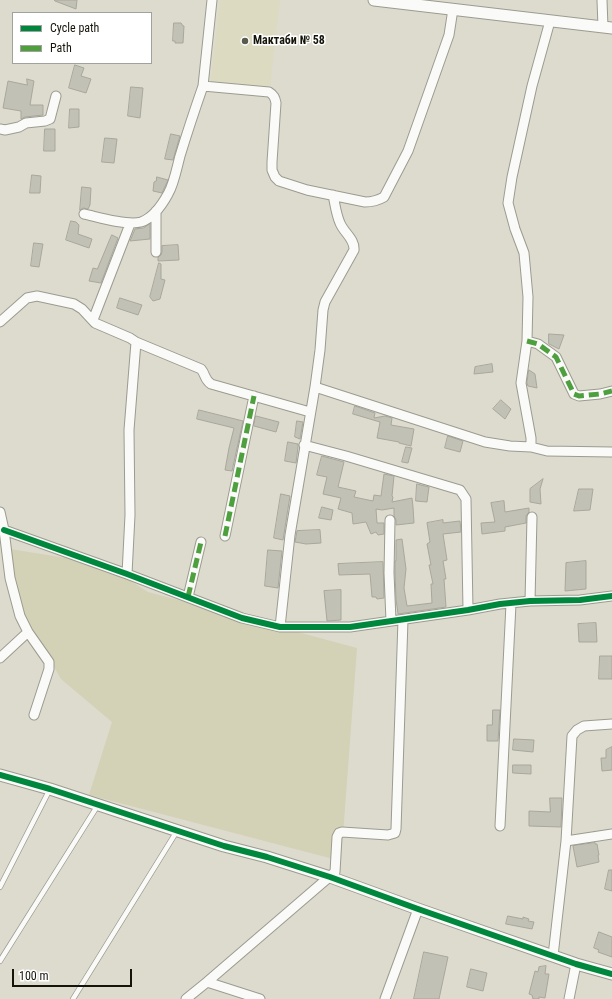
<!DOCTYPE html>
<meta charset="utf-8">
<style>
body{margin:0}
#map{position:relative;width:612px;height:999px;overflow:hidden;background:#dddbcd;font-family:"Roboto Condensed",sans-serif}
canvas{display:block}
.legend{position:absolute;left:12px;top:12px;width:140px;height:52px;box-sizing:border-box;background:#fff;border:1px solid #a1a19d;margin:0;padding:5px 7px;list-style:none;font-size:12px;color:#15140b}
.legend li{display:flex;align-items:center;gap:8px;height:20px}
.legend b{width:20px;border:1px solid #a1a19d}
.scale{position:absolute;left:12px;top:969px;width:120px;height:18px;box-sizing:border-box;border:2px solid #15140b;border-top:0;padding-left:5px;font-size:12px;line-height:14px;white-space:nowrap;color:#15140b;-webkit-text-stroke:3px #fff;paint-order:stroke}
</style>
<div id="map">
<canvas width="612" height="999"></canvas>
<ul class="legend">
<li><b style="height:5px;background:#00873e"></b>Cycle path</li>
<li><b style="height:5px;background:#4ea03e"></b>Path</li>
</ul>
<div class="scale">100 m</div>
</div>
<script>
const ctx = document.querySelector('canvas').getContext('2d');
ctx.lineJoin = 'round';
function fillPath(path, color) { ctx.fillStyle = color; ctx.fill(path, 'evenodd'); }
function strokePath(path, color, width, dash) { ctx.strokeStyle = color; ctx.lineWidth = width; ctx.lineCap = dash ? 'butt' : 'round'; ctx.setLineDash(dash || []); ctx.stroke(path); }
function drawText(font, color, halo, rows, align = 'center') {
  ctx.font = font + ' "Roboto Condensed",sans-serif'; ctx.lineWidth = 3; ctx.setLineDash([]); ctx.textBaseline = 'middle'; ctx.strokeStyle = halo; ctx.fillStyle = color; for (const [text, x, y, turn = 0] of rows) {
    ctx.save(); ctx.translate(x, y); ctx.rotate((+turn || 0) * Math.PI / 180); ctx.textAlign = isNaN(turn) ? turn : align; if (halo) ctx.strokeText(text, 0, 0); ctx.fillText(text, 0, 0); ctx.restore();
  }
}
const built = new Path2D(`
 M220 0H280L270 88 211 81Z`);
const green = new Path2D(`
 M10 549 79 560 121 575 148 592 357 648 341 861 89 795 112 722 61 679 19 605Z`);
const building = new Path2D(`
 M55 0H77L76 9 55 1Z
 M174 23H181L183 26H184L183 43H175V41H173Z
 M75 65 84 68 81 76 91 79 86 93 69 88Z
 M27 79 34 81 30 105H43V115L25 117 21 119V111L3 108 8 81 27 85Z
 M131 87 143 88 140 118 128 116Z
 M70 109H79V127L69 128Z
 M45 129H55V151H44Z
 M171 134 180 136 173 160 165 159Z
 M105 138 117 139 114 163 102 162Z
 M32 175 41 176 40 193H30Z
 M157 177 168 180 162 193 153 191 154 182 156 181Z
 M82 187 91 188 90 205 88 209 83 208 80 210Z
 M71 221 76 222 79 225 78 234 92 239 89 248 66 240Z
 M150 224V239L130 241 135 229 143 228Z
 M112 235 118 238 101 283 89 281 93 268 97 269Z
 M34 243 43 244 39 267 31 266Z
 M178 245 179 260 158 261V257L161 255 162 252V246Z
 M159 263 161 264V279L165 280 160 299 153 301 150 297Z
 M120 298 142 305 138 315 117 308Z
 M549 334 564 335 559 349 549 344Z
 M492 364 493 372 474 374 475 367Z
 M529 370 535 374 537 388 528 386 527 383Z
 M501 400 511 409 505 419 493 409Z
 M355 406 375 413 374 418 385 416 392 418 391 425 414 429 411 446 399 443V442L377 438 380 422 353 414Z
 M199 410 243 421 232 471 225 470 229 448 234 428 197 419Z
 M256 416 279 422 276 432 254 426Z
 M297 421 303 422 300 439 295 437Z
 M448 436 463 441 460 452 445 448Z
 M288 442 298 444V447L296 463 285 461Z
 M406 447 412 448 408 463 402 462Z
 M322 456 344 462 338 487 356 491 354 497 373 501 374 495 381 496 384 474 394 476 392 496 393 497 392 502 412 498 413 507 414 523 396 525V520L394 516V508L382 510 376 509 377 523H384V534L378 535 376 532 371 534 366 522 353 524 352 513 338 509 341 498 323 494 327 477 317 475Z
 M543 479 540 489 541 504 530 502V489Z
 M417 484 429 487 427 502 416 501Z
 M579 489H593L590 510 574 511Z
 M281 494 290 496 283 540 274 538Z
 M504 501 505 512 529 508V512L526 516V523L505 527V531L482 534 481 523 495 522 491 503Z
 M322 507 333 510 331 520 319 518Z
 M443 520V523L460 521 461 532 443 534 447 560 443 561 446 579H444L446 607 398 614 396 599 395 573V561H396V540L402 539 406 569 404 588 407 606 432 603 431 584H433L429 565H431L427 544 430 542 427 523Z
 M320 530 321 543 306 544 295 542 297 531Z
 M268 550 282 551 278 588 265 586Z
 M586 561V589L565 591 566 563Z
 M383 562 384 598 377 599 376 597H372L370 574 339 575 338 564Z
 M341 590V620L327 621 324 591Z
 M596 623 597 642H579L578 624Z
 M600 656H612V679H599Z
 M493 710H500L498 741H487V725H492Z
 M514 739 534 740 533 752 513 750Z
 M612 747V770L602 771 601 758H606V750Z
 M513 765H531V774L513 773Z
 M550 798H562L561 827 529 826V811L550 812Z
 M595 843V844H597L599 855H598L599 862 577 867 573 846Z
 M609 870H612V891L605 889Z
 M508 916 523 919V917L529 919 528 921 534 922 532 929 506 924Z
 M599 932 612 937V957L598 952 599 950 594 948Z
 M424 952 448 957 439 999H414Z
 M546 966 545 974H549L545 998 539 997V999H533L532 995 529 994 535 971 538 972 539 967Z
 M471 969 487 973 483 991 467 987Z`);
const service = new Path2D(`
 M0 887 50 789
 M0 961 98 805
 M73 999 177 831`);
const minor = new Path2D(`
 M212 0 203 86 269 92C274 95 275 98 276 103L272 162V170L275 177 279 181 307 190 365 202C372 202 377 201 384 197L408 151 449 35 453 9
 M602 0 603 27
 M0 129 5 130 19 127 26 123 45 121 50 119 56 96
 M156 211V252
 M84 214C98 217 127 226 141 222 153 218 162 205 168 194 174 184 177 167 180 156 187 133 195 109 203 86
 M93 320 130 224
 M0 322 27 298 37 296 74 304 82 309 95 323 130 338 136 342 129 430 130 515 127 574
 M527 341 538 344 556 357 574 394 579 396 600 394 612 391
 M136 342 201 369C206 375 204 379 211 384L310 412
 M315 387 485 442 510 446 531 447 547 451 612 452
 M304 445 346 456 460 490 466 499 468 610
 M531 447V438L521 383 527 341 528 297 524 253 515 229 508 203 512 177 532 86 550 21
 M0 512 4 530 10 578 20 616 28 632 49 662V669L34 715
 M390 520 389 573 391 621
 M4 530 127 574 242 618 280 627H350L468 610 500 604 530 601 580 600 612 596
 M225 536 254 396
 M188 597 201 542
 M530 601 532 517
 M280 627 290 535 315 387 320 350 323 310 325 302 354 250C355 239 344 233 340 223 336 214 335 204 333 195
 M0 658 28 632
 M500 826 511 604
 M566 841 612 834
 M553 956 566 841 572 736 577 730 584 726 612 724
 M207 982 260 999
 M186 999 207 982 335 872 337 837 339 833 342 832 388 835 395 833 396 829 403 620
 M385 999 418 909
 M569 999 576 964`);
const tertiary = new Path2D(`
 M374 0 612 28
 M0 775 50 789 224 846 267 857 330 877 418 909 576 964 612 974`);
const quiet = new Path2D(`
 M527 341 538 344 556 357 574 394 579 396 600 394 612 391
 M225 536 254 396
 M188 597 201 542`);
const cycleway = new Path2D(`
 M4 530 127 574 242 618 280 627H350L468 610 500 604 530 601 580 600 612 596
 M0 775 50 789 224 846 267 857 330 877 418 909 576 964 612 974`);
const markers = [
 [245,41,4,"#5b5a4f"]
];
const poiNames = [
 ["Мактаби № 58",253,41]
];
fillPath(built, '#dcdac1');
fillPath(green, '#d3d1b6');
fillPath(building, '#c2c1b5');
strokePath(building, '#a9a79c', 1);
strokePath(service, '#9c9b90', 6);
strokePath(minor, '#9c9b90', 11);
strokePath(tertiary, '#9c9b90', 13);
strokePath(service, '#fafaf8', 4.5);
strokePath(minor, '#fafaf8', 9);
strokePath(tertiary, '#fafaf8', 11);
strokePath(quiet, '#4ea03e', 5, [10, 5]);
strokePath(cycleway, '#00873e', 6);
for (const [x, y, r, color] of markers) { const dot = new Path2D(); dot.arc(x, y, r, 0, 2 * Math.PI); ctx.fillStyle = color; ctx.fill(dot); strokePath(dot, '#fff', 1.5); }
drawText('bold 12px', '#15140b', '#fff', poiNames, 'left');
</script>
